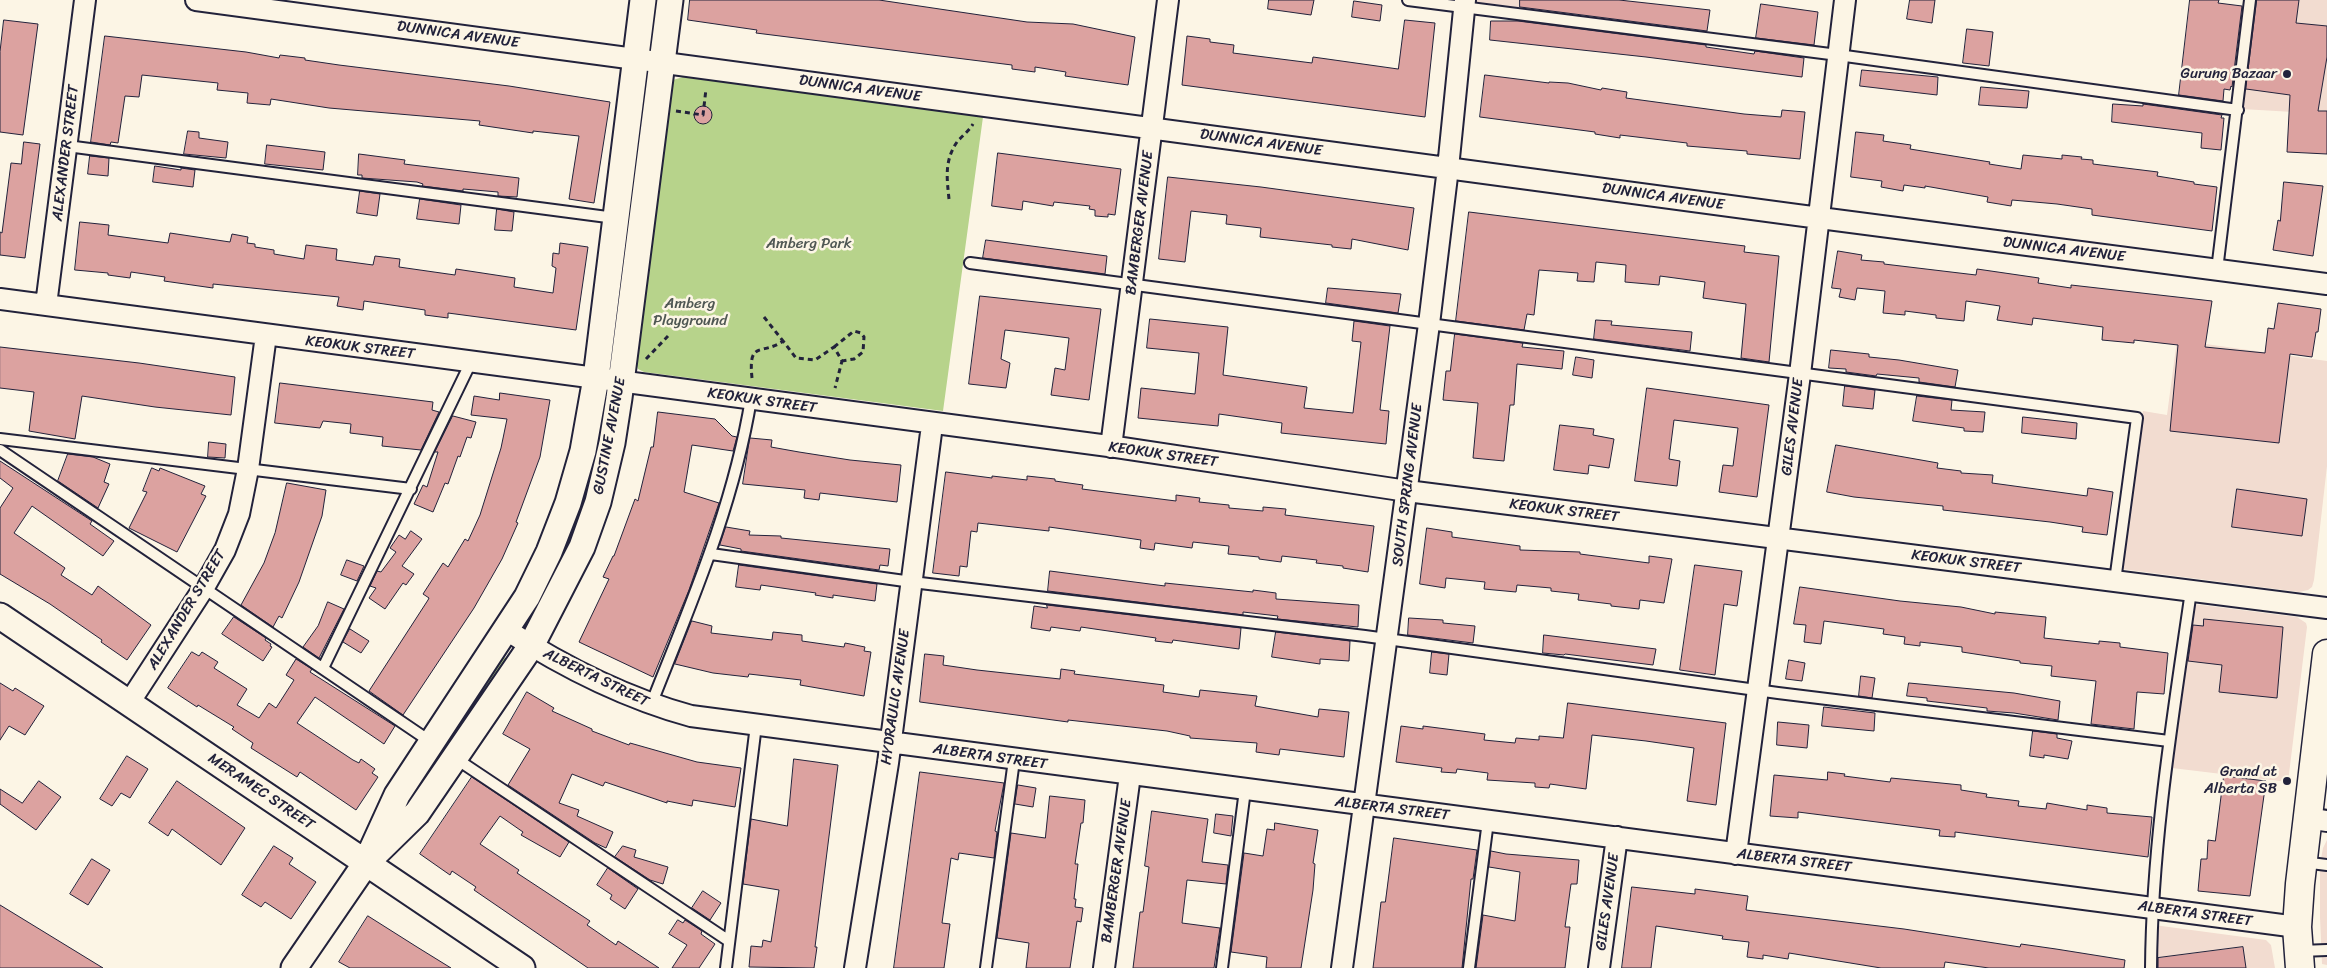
<!DOCTYPE html>
<style>
body{margin:0}
canvas{display:block;background:#fcf5e5}
</style>
<canvas width="2327" height="968"></canvas>
<script>
const ctx = document.querySelector('canvas').getContext('2d');
ctx.lineJoin = 'round';
function fillPath(path, color) { ctx.fillStyle = color; ctx.fill(path, 'evenodd'); }
function strokePath(path, color, width, dash) { ctx.strokeStyle = color; ctx.lineWidth = width; ctx.lineCap = dash ? 'butt' : 'round'; ctx.setLineDash(dash || []); ctx.stroke(path); }
function drawText(font, color, halo, rows, align = 'center') {
  ctx.font = font + ' Sriracha,sans-serif'; ctx.lineWidth = 5; ctx.setLineDash([]); ctx.textBaseline = 'middle'; ctx.strokeStyle = halo; ctx.fillStyle = color; for (const [text, x, y, turn = 0] of rows) {
    ctx.save(); ctx.translate(x, y); ctx.rotate((+turn || 0) * Math.PI / 180); ctx.textAlign = isNaN(turn) ? turn : align; if (halo) ctx.strokeText(text, 0, 0); ctx.fillText(text, 0, 0); ctx.restore();
  }
}
const built = new Path2D(`
 M1475 0H1568L1566 13 1475 2Z
 M2254 0H2327V114L2242 109Z
 M2177 340 2327 361V466L2314 580 2312 587 2308 590 2299 592 2122 569 2143 411 2167 415Z
 M2193 604 2297 617 2306 623 2307 627 2288 782 2172 768Z
 M2327 840V965L2322 964 2320 917V864L2323 848Z
 M2154 925 2266 940 2271 945 2275 968H2157Z`);
const green = new Path2D(`
 M683 77 983 117 943 411 644 372 638 369 636 362 670 84 673 80Z
 M601 410H604L607 415 581 525 534 616 530 614Z
 M501 654 508 661 411 805 402 799Z`);
const building = new Path2D(`
 M690 0H879L1027 22 1073 24 1135 37 1128 85 1065 76 1066 72 1035 67V72L1012 69V65L756 33 757 30 688 20Z
 M1269 0H1314L1311 15 1268 9Z
 M1520 0H1619L1710 10 1707 31 1520 7Z
 M1910 0H1935L1932 23 1907 19Z
 M2190 0H2219L2218 3 2242 6 2232 87 2231 86 2230 90 2224 89 2223 101 2179 95Z
 M2257 0H2299L2296 23 2327 26V57L2318 111H2327V154L2287 152 2290 95 2246 89Z
 M1354 1 1382 5 1380 21 1352 17Z
 M1761 4 1818 12 1814 45 1756 38Z
 M4 20 38 24 23 135 0 132V52Z
 M1405 20 1435 23 1425 117 1182 85 1187 36 1210 39V42L1234 45 1233 53 1312 63 1313 57 1398 69Z
 M1491 21H1518L1706 45V47L1754 54 1755 51 1804 58 1802 77 1646 57 1490 40Z
 M1967 29 1993 32 1989 66 1963 63Z
 M105 36 246 52 279 58 280 55 305 58V60L339 65 509 86 610 102 594 203 569 199 579 136 533 131V133L479 125 480 121 329 108 271 99 270 105 247 103 248 93 217 90 218 83 142 75 139 97 125 96 118 143 111 142 110 145 91 142Z
 M1862 70 1938 77 1937 95 1860 86Z
 M1485 75 1549 83V82L1568 83 1601 90 1602 88 1627 92 1626 98 1744 114 1781 117 1782 110 1805 112 1800 159 1747 154V151L1687 146V143L1620 135V138L1595 134V132L1480 117Z
 M1981 87 2029 91 2027 108 1979 105Z
 M2113 104 2143 106V104L2222 115 2221 118H2224L2221 150 2201 148 2202 133 2112 122Z
 M694 115a9 9 0 1 1 18 0a9 9 0 1 1-18 0Z
 M188 131 199 132V138L228 142 226 158 184 154Z
 M1856 132 1884 135 1883 141 1911 145 1910 149 1990 162 1989 164 2021 169 2023 155 2062 159V155L2082 157 2081 159 2093 160V164L2158 172 2157 176 2194 182V184L2217 187 2212 231 2092 215V209L2057 204 2012 200 2011 206 1987 202 1988 197 1925 186V188L1904 185 1903 191 1881 187 1882 181 1851 177Z
 M24 142 40 144 25 258 0 255V232L2 233 11 163 21 164Z
 M267 145 325 152 323 170 265 164Z
 M998 153 1121 169 1115 215 1108 214V217L1095 216V210L1089 209 1090 206 1054 202 1053 206 1023 201 1022 210 992 206Z
 M359 154 405 160 404 164 519 178 517 197 498 196V192L463 189V191L422 186 423 184 417 182 362 178V175H358Z
 M90 156 109 158 108 176 88 174Z
 M155 166 181 170V168L195 170 193 187 153 182Z
 M1168 177 1261 187 1414 208 1408 250 1352 239 1351 249 1332 247V245L1260 237 1261 228 1226 224 1227 215 1191 211 1185 262 1159 259Z
 M2284 182 2323 186 2313 256 2273 250 2278 220 2280 221Z
 M360 191 380 194 377 216 357 213Z
 M420 199 461 205 459 224 417 219Z
 M497 209 514 212 512 231 495 230Z
 M1469 212 1745 246 1744 252 1779 256 1769 362 1741 358 1746 304 1703 298 1705 282 1660 276 1659 285 1625 282 1626 265 1596 262 1594 282 1577 281 1578 273 1539 270 1534 315 1527 314 1524 330 1456 321Z
 M80 222 109 225 108 235 168 243 170 233 230 242 232 234 248 237 247 243 255 244V247L274 250V254L304 259 306 245 337 249 336 260 373 265 375 256 400 259 399 267 455 275 456 269 515 278 514 287 553 293 556 268 552 266 553 253 559 254 560 243 588 247 576 330 448 313V318L425 315V310L364 301 363 310 337 306 339 297 213 284V288L164 281 165 277 131 272 130 278 108 275V273L75 270Z
 M986 240 1107 256 1105 274 983 258Z
 M1838 251 1862 255 1861 260 1884 262V264L1976 275 1977 269 2039 278 2038 283 2071 288V285L2212 301 2205 347 2265 353 2268 328 2274 329 2278 303 2321 309 2318 332H2316L2312 357 2290 354 2279 443 2170 431 2178 345 2134 340V343L2102 340 2103 327 2033 318 2032 325 1997 320 2000 306 1966 301 1964 321 1936 318V315L1905 311V315L1883 313 1885 291 1857 288 1855 300 1839 297 1841 289 1832 288Z
 M1328 288 1401 294 1398 313 1326 303Z
 M980 296 1101 309 1089 400 1051 395 1055 368 1065 370 1069 338 1038 334 1005 330 1001 359 1010 363 1006 388 969 384Z
 M1150 319 1228 327 1223 375 1307 387 1304 408 1353 413 1361 342 1352 341 1354 321 1390 326 1380 410 1389 411 1386 444 1281 433 1282 423 1219 414 1218 426 1138 418 1141 388 1195 394 1199 353 1147 348Z
 M1596 320 1612 321 1611 325 1692 332 1690 351 1594 339Z
 M1455 334 1523 343 1522 347 1564 351 1562 369 1517 364 1514 405H1510L1504 461 1473 458 1478 403 1443 400 1446 371H1450Z
 M0 347 139 363 235 377 231 415 155 407 82 396 75 439 29 431 34 392 0 388Z
 M1831 350 1869 354V357L1899 360 1958 370 1955 387 1919 382V378L1877 374 1876 376 1846 372V369L1829 368Z
 M1576 357 1594 360 1592 378 1573 375Z
 M280 383 433 402 432 410 439 412 421 450 382 446 383 437 350 433 351 424 323 421 320 428 275 423Z
 M1845 386 1875 390 1873 409 1843 406Z
 M1647 388 1769 405 1757 497 1719 492 1723 465 1733 466 1738 428 1674 420 1669 459 1680 461 1677 486 1635 481Z
 M500 393 550 400 540 457 516 522 518 523 502 559 474 608 403 715 369 691 428 600 429 598 423 594 443 563 448 567 465 539 468 541 480 515 501 448 507 419 471 415 474 396 499 400Z
 M1917 396 1952 400 1951 410 1985 412 1983 432 1964 431V428L1913 421Z
 M658 412 715 419 732 436 737 437 733 451 692 445 684 492 719 503 689 590 653 677 579 642 609 579 603 577 613 556H614L635 499 638 501 651 447H653Z
 M453 416 476 422 471 438 467 437 460 457 458 456 448 484 445 483 433 512 414 504 423 485 427 487 438 452H435Z
 M2023 417 2077 423 2076 439 2022 433Z
 M1560 425 1594 429 1593 435 1614 439 1609 468 1589 465 1588 474 1554 470Z
 M750 438 772 440 771 447 799 452 850 460 901 465 897 502 820 493 819 500 804 498 805 490 743 484Z
 M209 442 226 444 225 458 208 457Z
 M1836 445 1938 463 1937 468 1961 471V473L1993 475 1992 483 2087 496 2088 488 2113 492 2107 535 2082 532 2083 527 2050 522 1943 510V506L1854 497 1827 492Z
 M68 454 93 457 110 464 104 482 109 484 98 508 58 481Z
 M0 461 92 521 90 524 114 541 103 556 32 506 14 533 65 568 61 575 92 595 98 586 151 625 127 660 101 642 102 640 50 604 0 574V508L13 488 0 478Z
 M152 468 159 471 160 468 205 486 201 494 206 496 177 552 129 528 147 492 143 491Z
 M946 472 992 478V476L1027 480V476L1055 479V481L1083 485 1082 489 1176 501V495L1200 498 1199 502 1229 505V508L1263 511V507L1286 509 1285 515 1374 526 1368 572 1343 568V566L1316 563 1317 560 1282 556 1281 562 1259 559V557L1228 554 1229 546 1193 542 1192 548 1155 543 1154 550 1140 548 1141 540 1107 535 1049 527V531L978 523 977 532 971 531 967 567 960 566 959 576 933 573Z
 M287 483 326 490 322 516 299 582 282 618 279 616 273 627 241 605 264 563 275 533Z
 M2237 489 2307 499 2302 536 2232 527Z
 M726 527 750 531 749 535 781 536V538L890 549 888 566 880 565 879 570 741 551V549L720 545Z
 M1427 528 1452 532V537L1520 546V550L1580 552V554L1649 563V556L1672 559 1664 603 1640 600 1639 609 1611 606V604L1578 600 1579 594 1551 591V588L1517 585 1516 592 1484 589 1485 582 1446 578 1445 588 1420 584Z
 M411 531 422 539 402 566 414 574 406 585 403 583 385 609 369 598 376 588 370 586 377 571 381 572 396 552 390 548 399 535 405 539Z
 M347 560 364 566 357 581 341 575Z
 M739 565 877 584 875 601 833 595V598L815 595 816 593 761 585 760 590 736 587Z
 M1695 565 1742 571 1737 606 1724 604 1715 675 1680 670Z
 M1050 571 1165 586V583L1253 592V590L1276 593V599L1359 605 1358 627 1277 619 1278 616 1243 612V615L1048 591Z
 M1800 587 1900 601 1961 607 1995 614V612L2046 617 2044 638 2099 644V641L2120 643V647L2168 653 2164 694 2137 692 2134 729 2091 724 2096 681 2051 676 2052 666 2020 663V661L1962 652V647L1920 642V646L1904 644 1905 637 1883 634 1884 629 1824 621 1821 644 1804 642 1806 625 1794 624Z
 M328 602 344 609 319 658 303 647 318 626Z
 M1047 605 1241 628 1239 649 1173 640 1172 643 1155 641 1156 638 1081 627 1080 631 1051 627 1050 631 1031 628 1034 606 1047 608Z
 M234 617 266 638 265 640 271 644 270 646 272 647 263 661 222 634Z
 M1409 618 1443 620V623L1475 626 1473 643 1408 635Z
 M2204 619 2283 627 2277 698 2219 692 2222 665 2188 661 2193 625 2203 626Z
 M692 621 712 626 711 633 772 640 773 632 802 635V641L844 647 845 643 865 647 864 651 871 652 864 696 800 685 801 680 749 674 748 677 713 673 675 664Z
 M350 629 369 641 361 653 343 642Z
 M1276 632 1350 641 1349 661 1320 659V664L1272 657Z
 M1544 635 1656 649 1653 665 1565 654 1564 655 1543 653Z
 M192 652 199 656 202 652 218 662 214 668 247 689 237 705 259 718 269 703 276 708 294 680 286 675 296 659 312 669 310 672 395 726 384 744 315 697 297 723 353 760 359 763 361 759 375 769 372 773 378 777 356 810 300 772 297 777 251 748 253 743 232 729 234 727 198 705 197 707 168 688Z
 M1432 652 1449 654 1447 675 1430 673Z
 M925 654 944 656 943 665 977 670 1060 679 1061 669 1075 671 1074 674 1164 685 1163 692 1199 697 1200 690 1257 696 1255 706 1318 717 1319 709 1349 712 1344 757 1280 749 1279 755 1256 752 1257 743 1190 738V736L1167 731 1068 720V722L920 702Z
 M1789 660 1805 663 1802 681 1786 679Z
 M1861 676 1875 678 1872 698 1859 696Z
 M0 683 13 691 15 688 44 706 25 735 9 726 0 740Z
 M1909 683 2014 693 2060 701 2058 720 2014 713 1987 711V708L1927 701V698L1907 696Z
 M527 692 554 708 552 711 592 729V731L629 745 630 743 697 762 741 768 735 807 693 800 692 806 667 801V803L605 782 603 786 572 774 559 803 579 810 577 816 613 832 606 848 595 843 508 785 530 749 503 734Z
 M1568 703 1726 723 1716 805 1687 801 1694 748 1646 741 1592 735 1586 789 1550 784 1549 788 1535 787V783L1487 780 1488 773 1457 769 1456 773 1441 772 1442 768 1396 762 1401 726 1423 729V726L1485 734 1484 740 1515 743 1516 738 1539 740V736L1563 738Z
 M1824 707 1875 713 1874 731 1822 726Z
 M1778 722 1809 725 1807 748 1777 745Z
 M2033 731 2057 734V738L2072 741 2068 759 2044 755V758L2030 756Z
 M127 756 148 769 130 798 121 793 112 806 100 799Z
 M794 759 838 765 815 947H817L814 968 749 967 751 946 762 947 763 940 771 942 779 890 743 884 751 819 787 826Z
 M920 772 1004 783 995 831 997 832 994 858 959 853 958 860 951 858 942 923 950 924 944 968H894Z
 M1828 772 1845 774 1844 776 1890 782 1891 778 1961 785V790L1987 794 1986 797 2019 801 2018 806 2046 809 2047 803 2087 810V805L2107 808V813L2152 817 2148 857 1955 832V837L1939 836 1940 830 1798 812V818L1770 816 1774 775 1827 780Z
 M2224 776 2266 781 2250 896 2198 891 2201 859H2207L2208 840 2215 841Z
 M472 777 569 842 560 857 521 835 523 832 500 816 480 844 519 870 517 873 590 921 587 925 616 945 618 941 659 968H588L474 890 476 887 452 871 450 875 420 854Z
 M39 781 61 797 36 830 0 804V789L22 803Z
 M177 781 245 828 221 865 172 829 168 836 149 823Z
 M1018 785 1036 788 1033 807 1015 804Z
 M1050 796 1085 800 1083 823H1081L1075 864H1078L1074 899H1076L1075 907 1083 908 1081 922 1077 921 1070 968H1026L1029 943 997 938 1011 833 1045 838Z
 M1152 811 1208 819 1202 862 1228 865 1226 884 1187 880 1182 923 1220 928 1214 968H1133L1140 912H1143L1149 867 1145 866Z
 M1216 814 1233 816 1231 836 1214 833Z
 M1275 823 1318 830 1313 863 1315 864 1313 890 1301 968H1266L1267 957 1231 952 1244 853 1263 856 1267 829 1274 830Z
 M1394 838 1477 850 1473 879H1471L1462 968H1373L1381 902H1385Z
 M274 846 293 858 289 864 316 882 291 919 265 902 261 907 242 895Z
 M623 846 636 850 634 857 668 867 663 884 650 880 615 857Z
 M1491 851 1506 854 1579 860 1577 884H1571L1565 927H1570L1565 968H1476L1483 915 1515 921 1520 872 1489 867Z
 M92 859 110 870 88 905 70 894Z
 M608 868 638 889 625 909 610 899 612 895 597 885Z
 M1632 887 1695 894V889L1748 896 1746 910 1904 929 2020 947 2021 944 2056 949 2125 960 2124 968H1989L1945 962 1944 968H1881L1789 953 1788 959 1763 955V959L1747 957 1749 942 1722 939 1723 936 1656 926 1651 968H1622Z
 M703 891 721 903 710 920 692 908Z
 M0 905 103 968H0Z
 M368 916 417 947 451 968H350L339 962Z
 M678 920 683 923 685 920 702 931 701 934 715 944 699 968H672L687 945 669 934Z
 M2243 947 2246 968H2158V958Z`);
const path = new Path2D(`
 M676 111 703 115 706 89
 M949 199C947 179 944 161 957 142 962 136 969 131 973 124
 M764 317 783 341
 M834 347 854 331 861 333 864 337 863 352 854 359 842 361
 M646 359 668 336
 M752 378C748 339 762 356 783 341L796 358 815 360 834 347 842 361 835 388`);
const service = new Path2D(`
 M1408 0 1838 55 2238 110
 M67 146 615 218
 M970 263 2137 418 2115 581
 M2217 270 2250 0
 M0 439 411 489
 M0 450 431 742
 M711 554 912 582 1365 636 1778 693 2169 741
 M323 668 471 362
 M651 705C691 603 733 508 751 399
 M455 758 729 941
 M2303 862 2327 865
 M2300 951 2327 950
 M726 968 756 725
 M986 968 1014 760
 M1222 968 1245 790
 M1469 968 1488 821
 M2151 968C2152 842 2173 716 2191 591`);
const minor = new Path2D(`
 M196 0 1797 215 2327 284
 M0 299 1116 447 1407 491 2327 608
 M46 305 85 0
 M1111 447 1168 0
 M505 629C562 666 625 698 691 716L2297 927
 M129 703 203 589 225 550 239 514 248 469 266 335
 M2307 818 2327 821
 M1736 854 1800 374 1845 0
 M855 968 888 763 932 425
 M1104 968 1130 775
 M1342 968 1429 324 1448 168 1465 0
 M1599 968 1617 837`);
const tertiary = new Path2D(`
 M0 616 522 968
 M370 854 397 795 527 597 549 552 568 503 583 451 596 378 643 0
 M294 968 366 863 417 813 531 646 582 547 598 502 612 443 619 398 670 0`);
const secondary = new Path2D(`
 M2300 968 2297 927 2300 884 2327 654`);
const markers = [
 [2287,74,5,"#22223b"],
 [2287,781,5,"#22223b"]
];
const streetNames = [
 ["DUNNICA AVENUE",458,35,8],
 ["DUNNICA AVENUE",860,89,8],
 ["DUNNICA AVENUE",1261,143,8],
 ["ALEXANDER STREET",66,153,-83],
 ["DUNNICA AVENUE",1663,197,8],
 ["BAMBERGER AVENUE",1140,223,-83],
 ["DUNNICA AVENUE",2064,250,7],
 ["KEOKUK STREET",360,348,7],
 ["KEOKUK STREET",762,401,8],
 ["GILES AVENUE",1793,427,-83],
 ["GUSTINE AVENUE",610,436,-79],
 ["KEOKUK STREET",1163,455,8],
 ["SOUTH SPRING AVENUE",1408,485,-83],
 ["KEOKUK STREET",1564,511,7],
 ["KEOKUK STREET",1966,562,7],
 ["ALEXANDER STREET",187,610,-59],
 ["ALBERTA STREET",596,678,26],
 ["HYDRAULIC AVENUE",896,697,-82],
 ["ALBERTA STREET",990,757,8],
 ["MERAMEC STREET",261,792,34],
 ["ALBERTA STREET",1392,809,7],
 ["ALBERTA STREET",1794,861,7],
 ["BAMBERGER AVENUE",1117,871,-82],
 ["GILES AVENUE",1608,902,-82],
 ["ALBERTA STREET",2195,914,8]
];
const poiNames = [
 ["Gurung Bazaar",2277,74],
 ["Grand at",2277,772],
 ["Alberta SB",2277,789]
];
const parkNames = [
 ["Amberg Park",809,244],
 ["Amberg",690,304],
 ["Playground",690,321]
];
fillPath(built, '#f2dcd0');
fillPath(green, '#b7d38b');
fillPath(building, '#dca2a0');
strokePath(building, '#22223b', 1);
strokePath(service, '#22223b', 14);
strokePath(minor, '#22223b', 24);
strokePath(tertiary, '#22223b', 29);
strokePath(secondary, '#22223b', 31);
strokePath(path, '#22223b', 3, [5, 4]);
strokePath(service, '#fcf5e5', 10);
strokePath(minor, '#fcf5e5', 20);
strokePath(tertiary, '#fcf5e5', 25);
strokePath(secondary, '#fcf5e5', 28);
for (const [x, y, r, color] of markers) { const dot = new Path2D(); dot.arc(x, y, r, 0, 2 * Math.PI); ctx.fillStyle = color; ctx.fill(dot); strokePath(dot, '#fcf5e5', 2); }
drawText('15px', '#22223b', '#fcf5e5', streetNames);
drawText('15px', '#22223b', '#fcf5e5', poiNames, 'right');
drawText('15px', '#4f5753', '#fcf5e5', parkNames);
</script>
